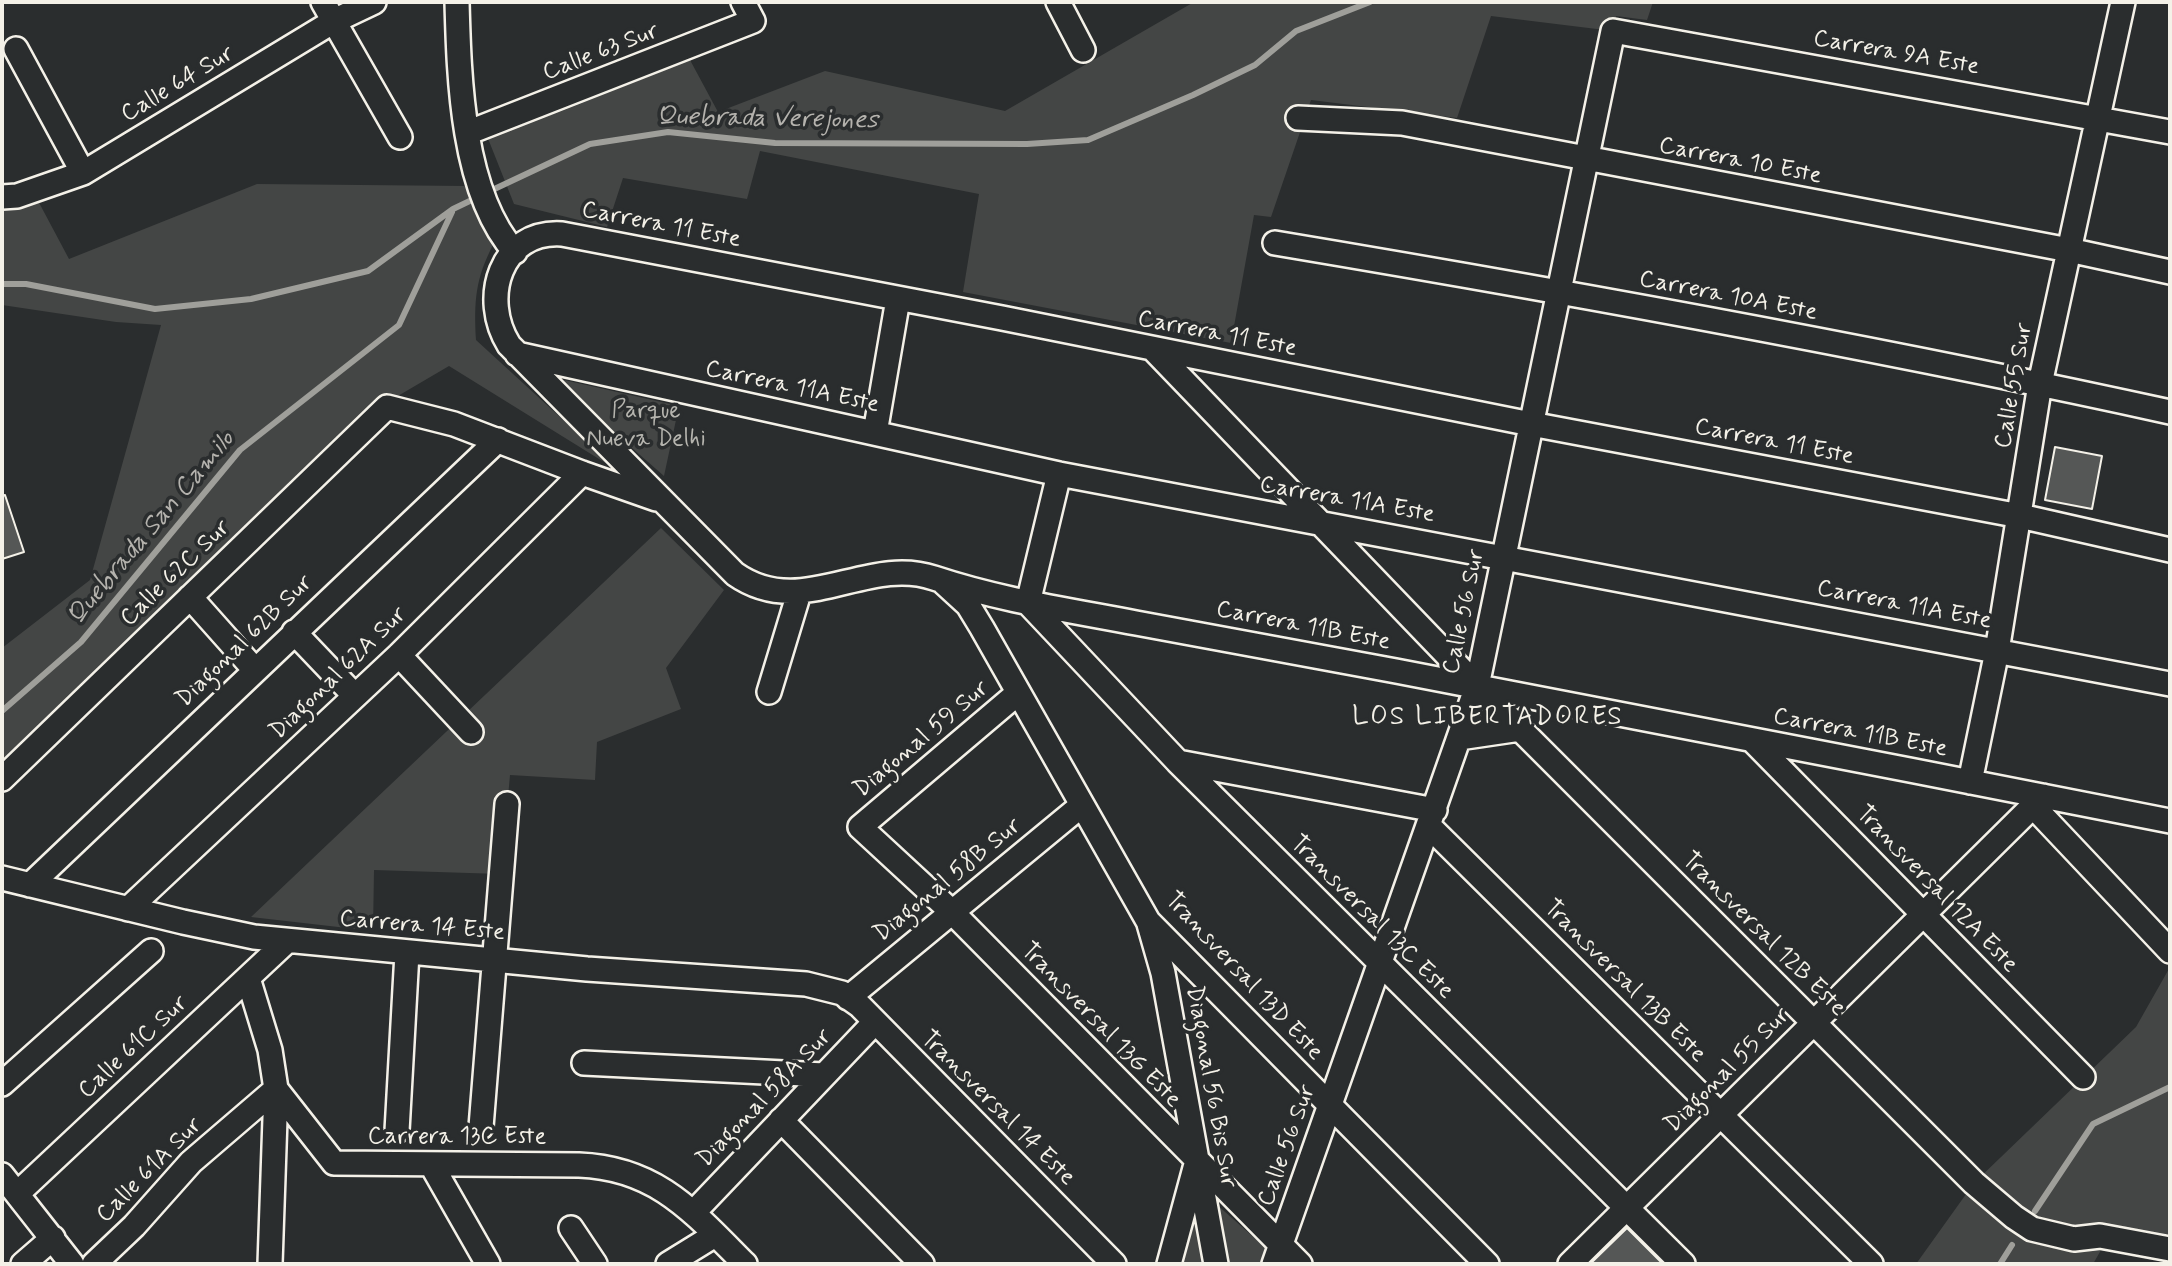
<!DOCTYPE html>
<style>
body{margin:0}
#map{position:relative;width:2172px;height:1266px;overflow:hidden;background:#2a2d2e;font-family:Mynerve,sans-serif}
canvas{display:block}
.frame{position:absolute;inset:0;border:4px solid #f4f1e8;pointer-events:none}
</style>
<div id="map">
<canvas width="2172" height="1266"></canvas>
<div class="frame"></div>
</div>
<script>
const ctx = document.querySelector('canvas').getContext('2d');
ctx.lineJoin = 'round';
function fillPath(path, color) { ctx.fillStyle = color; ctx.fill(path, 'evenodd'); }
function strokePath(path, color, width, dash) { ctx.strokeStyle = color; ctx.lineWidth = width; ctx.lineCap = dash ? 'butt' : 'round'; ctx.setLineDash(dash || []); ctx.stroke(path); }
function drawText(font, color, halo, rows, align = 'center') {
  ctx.font = font + ' Mynerve,sans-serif'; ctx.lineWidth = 7; ctx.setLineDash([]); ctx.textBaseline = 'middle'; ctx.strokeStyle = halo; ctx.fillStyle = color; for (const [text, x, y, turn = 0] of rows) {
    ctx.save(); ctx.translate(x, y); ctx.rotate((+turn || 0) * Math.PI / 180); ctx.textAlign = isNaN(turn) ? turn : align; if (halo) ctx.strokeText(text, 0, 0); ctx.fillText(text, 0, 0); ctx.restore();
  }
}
const green = new Path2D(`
 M1194 2H1653L1647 20 1616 16 1613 31 1491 16 1457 118 1311 100 1271 217 1254 215 1231 343 963 292 979 194 760 151 747 199 623 178 607 227 514 204 487 136 562 111 690 60 718 112 825 71 1005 111Z
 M257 184 466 186 494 243C475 279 474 301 476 340L620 472 449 366 374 410 2 771V648L90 580 161 325 116 322 2 305V210L36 197 69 259Z
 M551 377 679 406 664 476Z
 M661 528 724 590 666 668 681 709 597 742 595 780 510 775 501 874 374 870 373 931 251 917Z
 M2170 967V1264H2160L2161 1258 2101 1250 2093 1264H1916L1974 1183 2136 1027Z
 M1215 1203 1268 1250 1263 1264H1227Z
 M1194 1210 1206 1264H1181Z`);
const stream = new Path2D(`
 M488 192 590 144 668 132 775 143 1027 144 1088 140 1193 95 1255 65 1296 31 1370 2
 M2 284H26L155 309 251 299 368 271 453 209 478 197
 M2 711 81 642 240 450 399 325 452 212
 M2035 1211 2093 1124 2170 1087
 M2000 1264 2012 1245`);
const building = new Path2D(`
 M2055 447 2102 456 2092 509 2045 500Z
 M5 495 24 552 2 559V496Z
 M1627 1228 1663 1264H1590Z`);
const minor = new Path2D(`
 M323 2 400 137
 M457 2C459 78 462 193 515 252
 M1058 2 1083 50
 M16 49 83 173
 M1298 118 1402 123 2069 250 2170 272
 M467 133 753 21 743 2
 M2 197 17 196 83 173 334 21 374 2
 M1275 243C1574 293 1874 347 2170 412
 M1153 349 1477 686 1974 1183 2014 1217 2032 1229 2074 1239 2100 1236 2170 1249
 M517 354 1059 474 2170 684
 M875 433 898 299
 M1059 474 1028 603 1178 762 1683 1264
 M2170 550 2020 516 1531 424 1002 318 562 234C500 230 480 299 509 345L735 574C802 621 866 555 934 578 1000 600 1068 610 1136 623 1223 639 1309 655 1396 671 1655 719 1912 771 2170 821
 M944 583 968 605 982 628 1148 921 1487 1264
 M190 597 255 670
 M294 632 355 696
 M399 655 471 732
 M769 692 799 593
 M1018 693 860 827 952 912 1300 1264
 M1459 738 1520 729
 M1752 740 2083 1077
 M1178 762 1435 810
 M2 779 387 407 454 424 582 473 656 499
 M1970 782 1997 651 2040 384 2123 2
 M2033 806 2170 951
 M1429 826 1871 1264
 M2 878 183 922 254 937 587 969 806 984 842 993 859 1005 1114 1264
 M30 885 498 440
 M128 909 399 655 582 473
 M1149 924 1163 973 1216 1264
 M248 978 270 1050 276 1089 270 1264
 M848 998 1082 805
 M584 1063 824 1075
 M2 1084 151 951
 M781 1120 922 1264
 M481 1127 507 804
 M397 1131 407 953
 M431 1164 488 1264
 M2 1175 72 1264
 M18 1193 287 941
 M694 1212 875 1022
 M571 1228 595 1264
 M23 1264 53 1238
 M94 1264 134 1226 191 1162 276 1089 334 1163 579 1165C657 1168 693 1212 745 1264
 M668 1264 715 1235
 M1169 1264 1195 1168
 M1274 1264 1477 686 1613 31 2170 132
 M1570 1264 2043 796`);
const streetNames = [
 ["Calle 63 Sur",601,53,-21],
 ["Carrera 9A Este",1896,54,10],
 ["Calle 64 Sur",178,85,-31],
 ["Carrera 10 Este",1740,162,11],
 ["Carrera 11 Este",661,226,11],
 ["Carrera 10A Este",1728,297,11],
 ["Carrera 11 Este",1217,335,11],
 ["Calle 55 Sur",2015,386,-80],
 ["Carrera 11A Este",792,388,12],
 ["Carrera 11 Este",1774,443,11],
 ["Carrera 11A Este",1347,501,10],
 ["Calle 62C Sur",176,574,-44],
 ["Carrera 11A Este",1904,606,11],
 ["Calle 56 Sur",1465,612,-78],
 ["Carrera 11B Este",1303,627,11],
 ["Diagonal 62B Sur",245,642,-44],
 ["Diagonal 62A Sur",339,674,-44],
 ["Carrera 11B Este",1860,734,11],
 ["Diagonal 59 Sur",922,740,-40],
 ["Diagonal 58B Sur",948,881,-39],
 ["Transversal 12A Este",1936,890,46],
 ["Transversal 13C Este",1371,918,45],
 ["Carrera 14 Este",422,927,5],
 ["Transversal 12B Este",1763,935,45],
 ["Transversal 13D Este",1243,977,47],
 ["Transversal 13B Este",1624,982,45],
 ["Transversal 13G Este",1100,1026,46],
 ["Calle 61C Sur",134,1048,-43],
 ["Diagonal 55 Sur",1728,1071,-45],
 ["Diagonal 56 Bis Sur",1210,1087,80],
 ["Diagonal 58A Sur",765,1099,-46],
 ["Transversal 14 Este",997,1109,45],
 ["Carrera 13C Este",457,1138],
 ["Calle 56 Sur",1288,1146,-70],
 ["Calle 61A Sur",150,1171,-45]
];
const parkNames = [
 ["Parque",646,412],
 ["Nueva Delhi",646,440]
];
const waterNames = [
 ["Quebrada Verejones",767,120,1],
 ["Quebrada San Camilo",152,529,-50]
];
const neighbourhoodNames = [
 ["LOS LIBERTADORES",1488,719]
];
fillPath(green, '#444645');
strokePath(stream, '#9f9f9a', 6);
fillPath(building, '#555756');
strokePath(building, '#f4f1e8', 2);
strokePath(minor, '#f4f1e8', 28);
strokePath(minor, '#2a2d2e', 23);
drawText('24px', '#f4f1e8', '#2a2d2e', streetNames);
drawText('24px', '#b6b5af', '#2a2d2e', parkNames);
drawText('italic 26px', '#b5b3ae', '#2a2d2e', waterNames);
ctx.letterSpacing = '2px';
drawText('26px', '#f4f1e8', '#2a2d2e', neighbourhoodNames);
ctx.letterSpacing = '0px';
</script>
